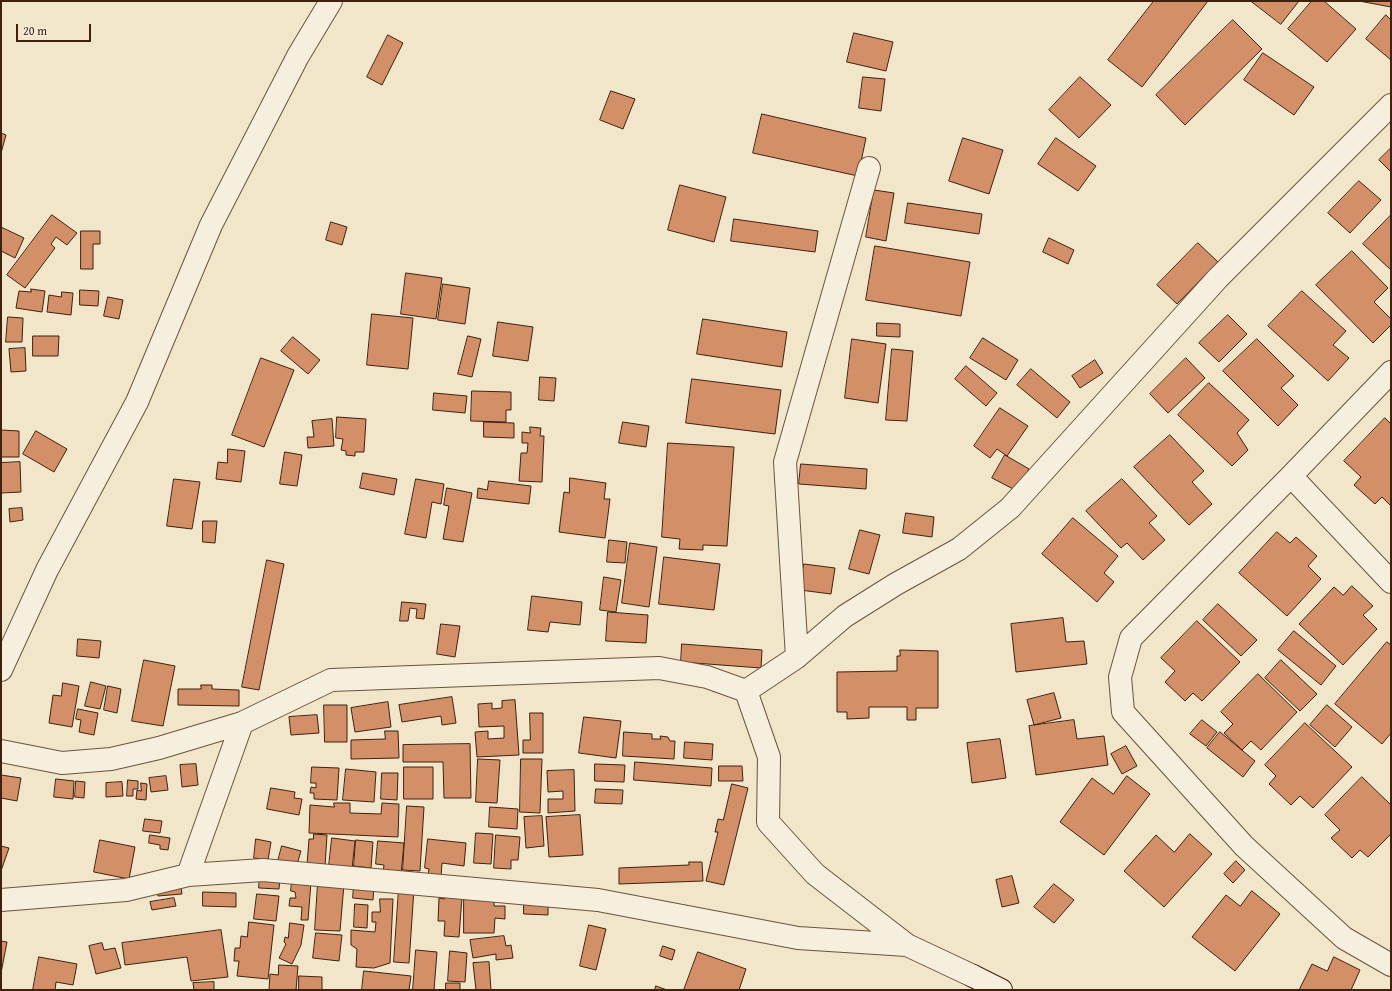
<!DOCTYPE html>
<style>
body{margin:0}
#map{position:relative;width:1392px;height:991px;overflow:hidden;background:#f1e6ca;font-family:"Gentium Book Plus",serif}
canvas{display:block}
.frame{position:absolute;inset:0;border:2px solid #3f210e;pointer-events:none}
.scale{position:absolute;left:16px;top:24px;width:75px;height:18px;box-sizing:border-box;border:2px solid #3f210e;border-top:0;padding-left:5px;font-size:12px;line-height:14px;white-space:nowrap;color:#3f210e;-webkit-text-stroke:3px #f6efdd;paint-order:stroke}
</style>
<div id="map">
<canvas width="1392" height="991"></canvas>
<div class="frame"></div>
<div class="scale">20 m</div>
</div>
<script>
const ctx = document.querySelector('canvas').getContext('2d');
ctx.lineJoin = 'round';
function fillPath(path, color) { ctx.fillStyle = color; ctx.fill(path, 'evenodd'); }
function strokePath(path, color, width, dash) { ctx.strokeStyle = color; ctx.lineWidth = width; ctx.lineCap = dash ? 'butt' : 'round'; ctx.setLineDash(dash || []); ctx.stroke(path); }
const building = new Path2D(`
 M1154 1H1208L1142 87 1108 60Z
 M1251 1H1299L1281 24Z
 M1312 1H1324L1356 29 1327 62 1288 29Z
 M1360 1H1391V7L1359 1Z
 M1386 15 1391 20V60L1366 39Z
 M1233 20 1262 49 1185 125 1156 95Z
 M854 33 893 42 886 71 847 62Z
 M388 35 403 43 382 85 367 77Z
 M1263 53 1314 87 1294 115 1244 80Z
 M863 77 885 79 881 111 859 108Z
 M1080 77 1111 105 1079 138 1049 110Z
 M611 91 635 99 623 129 600 120Z
 M762 114 866 138 858 176 753 153Z
 M1 133 6 135 1 153Z
 M963 138 1003 150 989 194 949 181Z
 M1056 138 1096 166 1078 191 1038 164Z
 M1391 148V172L1379 160Z
 M1359 181 1381 200 1350 233 1328 213Z
 M680 185 726 197 714 242 668 230Z
 M874 190 894 193 886 241 866 237Z
 M908 203 982 214 979 234 905 223Z
 M52 215 77 233 67 245 56 237 51 244 55 248 25 288 7 275Z
 M1391 215V270L1363 244Z
 M734 219 818 231 815 252 731 241Z
 M331 222 347 227 342 245 326 240Z
 M1 227 24 238 15 258 1 251Z
 M81 231H100V244H93V269H81Z
 M1049 238 1074 250 1068 264 1043 252Z
 M1198 243 1218 262 1177 304 1157 285Z
 M875 246 970 262 961 316 866 300Z
 M1352 251 1388 288 1374 302 1391 319V325L1373 343 1316 285Z
 M406 273 442 278 436 319 401 314Z
 M443 284 470 288 465 324 438 320Z
 M31 289 45 291 42 312 16 308 19 291 31 292Z
 M80 290 99 291 98 306 80 305Z
 M1302 291 1346 331 1333 345 1349 358 1328 381 1268 326Z
 M62 292 73 293 71 315 47 312 49 295 61 297Z
 M108 297 123 300 119 319 104 316Z
 M372 314 413 318 408 369 367 365Z
 M1228 315 1247 334 1219 362 1199 343Z
 M8 317 23 318 22 342H6Z
 M703 319 787 332 782 367 697 354Z
 M498 322 533 327 528 361 493 356Z
 M877 323 900 324V337L877 336Z
 M33 336H59L58 356H33Z
 M468 336 481 339 472 377 458 374Z
 M293 337 320 360 308 374 281 351Z
 M983 338 1018 360 1006 380 970 358Z
 M852 339 886 344 878 403 845 398Z
 M1257 339 1294 376 1281 388 1298 405 1278 426 1223 371Z
 M25 348 26 371 11 372 9 349Z
 M892 349 913 351 907 421 886 420Z
 M261 358 294 370 264 447 232 435Z
 M1186 358 1205 378 1168 413 1150 394Z
 M1095 360 1103 373 1080 388 1072 376Z
 M966 366 997 393 986 406 955 379Z
 M1031 369 1070 402 1057 418 1017 385Z
 M540 377 556 378 554 401 539 400Z
 M692 379 781 390 775 434 686 423Z
 M1209 383 1249 420 1237 433 1248 450 1232 466 1178 415Z
 M472 391 511 392V410H506V422L471 421Z
 M434 393 467 396 465 413 433 410Z
 M1000 408 1028 426 1007 456 997 449 990 458 974 446Z
 M337 417 366 419 364 452H355V456L346 455V451L341 450 343 439 336 438Z
 M1385 418 1391 424V506L1382 497 1375 504 1354 485 1361 477 1344 461Z
 M332 419 334 446 308 448 307 437H314L312 421Z
 M484 422 514 423V438L484 437Z
 M623 422 649 426 646 447 619 443Z
 M530 427 541 428 540 436H544L542 482 519 481 521 453H527L528 443H522V432L530 433Z
 M1 430 19 431V457H1Z
 M36 431 67 449 54 472 23 454Z
 M1170 435 1204 471 1192 482 1212 504 1189 525 1134 467Z
 M668 443 734 447 727 546 703 545V550L679 549 680 539 662 537Z
 M228 449 245 451 241 482 216 479 218 462 227 463Z
 M285 452 302 455 297 486 280 484Z
 M1005 455 1029 469 1017 491 992 478Z
 M20 462 21 492 1 493V463Z
 M801 464 867 469 866 489 799 484Z
 M363 473 397 479 394 495 360 488Z
 M570 478 606 483 604 499H610L605 538 559 532 564 492 569 493Z
 M174 479 200 482 192 529 167 526Z
 M416 479 444 484 441 504 432 502 426 538 405 534Z
 M1122 479 1157 516 1149 523 1165 540 1143 560 1127 543 1121 548 1086 511Z
 M489 481 531 486 529 504 477 498 478 488 487 490Z
 M447 488 472 493 463 542 443 539 449 506 444 505Z
 M22 508 23 520 10 522 9 509Z
 M906 513 934 517 932 537 903 533Z
 M1073 518 1118 556 1104 573 1114 582 1097 602 1042 554Z
 M203 521H217L215 543 203 542Z
 M860 530 880 535 869 574 849 569Z
 M1277 532 1290 543 1296 537 1317 556 1308 566 1321 579 1287 616 1239 573Z
 M609 540 627 542 625 563 607 562Z
 M630 543 657 547 649 607 622 603Z
 M664 557 720 564 714 610 659 604Z
 M267 560 284 564 259 690 242 687Z
 M804 564 835 568 831 594 800 590Z
 M604 577 621 580 616 612 600 610Z
 M1352 586 1373 606 1363 615 1377 629 1343 665 1299 624 1334 587 1343 595Z
 M532 596 582 602 580 625 550 622 548 632 528 630Z
 M402 602 426 604 424 619 416 618 417 609 410 608 408 621H400Z
 M1218 604 1257 640 1241 656 1203 620Z
 M608 612 648 615 646 643 606 641Z
 M1063 618 1066 642 1084 641 1087 664 1016 672 1011 624Z
 M1197 621 1240 662 1202 701 1193 693 1185 701 1165 682 1175 671 1161 658Z
 M441 624 460 626 455 657 437 654Z
 M1294 631 1336 666 1321 685 1278 650Z
 M78 639 101 641 99 658 77 656Z
 M1387 642 1391 645V733L1382 744 1335 704Z
 M682 644 762 650 761 668 681 662Z
 M900 650 938 651V708H916V720H907V707H869V718L847 719V712H837V672L897 671V656H900Z
 M144 660 175 666 163 726 132 721Z
 M1281 660 1317 694 1300 711 1265 678Z
 M1258 674 1297 712 1261 750 1251 741 1242 750 1224 733 1233 724 1221 712Z
 M91 682 106 686 100 709 85 706Z
 M63 683 79 686 72 727 49 723 53 695 61 696Z
 M201 685H212V689L239 690V706L178 705V689H201Z
 M108 686 121 689 117 713 104 710Z
 M1054 693 1061 718 1034 725 1027 700Z
 M452 697 456 723 442 725 441 716 402 722 399 705Z
 M515 700 519 755 477 757 475 732 488 731V739L504 738V726L479 727 478 704 492 703V709L502 708V701Z
 M388 702 391 727 355 732 351 708Z
 M324 705H347V742H325Z
 M1327 705 1352 727 1335 747 1310 725Z
 M78 709 98 713 94 735 79 732 81 720 76 719Z
 M530 713H543V753H523V740H530Z
 M317 715 319 733 291 735 289 717Z
 M584 717 621 721 616 758 579 753Z
 M1074 720 1077 739 1104 736 1108 765 1036 775 1029 726Z
 M1202 720 1217 732 1206 746 1190 734Z
 M1305 723 1352 767 1313 808 1300 796 1291 805 1269 784 1276 776 1265 765Z
 M385 731H398L399 758 351 759V740L385 739Z
 M624 732 652 734V739H661L660 736 668 737 670 741H675L674 759 623 756Z
 M1220 732 1255 761 1243 777 1207 748Z
 M1000 739 1006 778 972 783 967 743Z
 M685 742 713 744 712 760 684 758Z
 M470 744 471 798H444L443 762H403V745Z
 M1126 746 1137 766 1122 774 1111 754Z
 M478 759 500 760 497 803 476 802Z
 M521 759H542L540 813 520 812Z
 M635 762 712 768 711 786 634 780Z
 M196 764 198 785 182 787 180 765Z
 M595 764 625 765 624 782 595 781Z
 M719 766H742L743 781H719Z
 M312 767 339 768 337 800 314 799V793H310L311 787 316 788V783H311Z
 M404 767H433V799H404Z
 M346 769 376 772 374 802 343 800Z
 M574 770 575 811 548 813V799H563V791L548 792 547 771Z
 M382 773H398L397 800 381 799Z
 M1 775 21 778 17 801 1 798Z
 M166 776 168 790 151 792 149 778Z
 M1127 776 1150 794 1104 855 1060 822 1092 778 1113 794Z
 M1362 777 1391 805V834L1368 857 1360 850 1352 858 1331 838 1340 830 1325 815Z
 M56 779 74 781 73 799 54 797Z
 M128 780 138 781V789H133V796H127Z
 M76 781 85 782 84 798 75 797Z
 M122 782 123 796 106 797V783Z
 M141 783 147 784 146 800 136 799 137 790 141 791Z
 M732 784 748 788 724 885 706 881 718 832H715L718 819 723 820Z
 M271 788 295 792 294 798 302 799 299 815 267 809Z
 M596 789 623 790 622 804 595 803Z
 M334 803H350V813L381 814 382 803 399 804 398 837 309 833 310 805 334 807Z
 M407 806 424 807 420 871 403 870Z
 M490 807 518 809 517 829 489 827Z
 M580 815 583 855 549 857 546 817Z
 M542 816 544 846 526 848 524 817Z
 M145 819 162 821 160 833 143 831Z
 M476 833 493 834 491 864 474 863Z
 M314 834 327 835 325 867 307 865 309 839H313Z
 M1190 834 1212 854 1164 907 1124 871 1156 835 1174 852Z
 M150 835 170 838 168 850 160 849V845L149 843Z
 M496 835 520 837 518 860H511V869L494 868Z
 M332 838 355 841 352 869 329 866Z
 M256 839 271 842 268 860 254 858Z
 M428 839 466 843 464 866 442 863 441 877 428 875 429 869 425 868Z
 M100 840 135 847 129 879 94 872Z
 M356 840 373 842 371 868 354 866Z
 M378 841 404 843 401 875 383 873 384 865 376 864Z
 M1 846 9 848 1 871Z
 M282 846 301 851 295 871 277 865Z
 M1236 861 1245 870 1233 883 1224 874Z
 M689 862H702L703 881 619 884V868L689 865Z
 M260 875 280 877 279 889 259 888Z
 M1012 876 1019 903 1002 907 996 880Z
 M292 881 311 882 308 920H301L302 907 289 906 290 898H296L295 892 291 891Z
 M318 883 344 884 340 931 315 930Z
 M1054 884 1074 900 1054 923 1034 907Z
 M354 885 374 886 373 900 353 898Z
 M181 887 182 894 158 896 157 888Z
 M399 888 414 889 409 963 394 962Z
 M1252 891 1280 914 1235 971 1192 937 1226 895 1240 906Z
 M203 892 236 893V907L203 906Z
 M445 893 462 897 459 937 444 936 445 921H438L439 898 444 899Z
 M257 894 279 896 276 921 254 919Z
 M464 896H494V906H505V919L495 918 494 933H464Z
 M524 897 548 898V915L524 914Z
 M174 898 176 906 152 910 150 902Z
 M380 899H393L390 963 374 968 356 967 357 949 351 945V930L375 932 376 922H372V912H380Z
 M355 904 368 905 367 928 354 927Z
 M249 922 274 925 268 979 237 976 239 961H234L235 948H240L241 936 247 937Z
 M290 923 304 925 301 945 292 964 279 958 286 944 284 942 285 937 288 938Z
 M589 925 606 929 596 970 580 966Z
 M221 930 228 977 191 981 187 957 125 965 122 943Z
 M316 933 342 935 339 961 313 958Z
 M504 936 506 946 511 945 513 958 496 960V954L473 958 470 940Z
 M1 941 7 942 1 973Z
 M102 943 104 950 115 948 121 968 96 974 89 946Z
 M663 946 675 950 672 960 660 956Z
 M416 950 437 952 434 990H413Z
 M450 951 467 953 465 982 448 981Z
 M698 952 746 969 739 990H684Z
 M39 957 77 964 73 985 56 982 55 990H33Z
 M1334 957 1360 970 1351 990H1299L1312 964 1327 971Z
 M489 962 491 990H476L473 963Z
 M279 965 298 966 296 990H269L270 974 278 975Z
 M364 971 411 976 409 990H362Z
 M299 976 322 977V990H299Z
 M214 982V990H194L193 983Z
 M446 983H460V990H446Z
 M656 986 667 990H655Z`);
const minor = new Path2D(`
 M1391 372 1291 476 1131 638 1120 677 1123 712 1244 846 1344 938 1391 965
 M1291 476 1391 582
 M797 657 785 462 869 168
 M1 670 47 570 137 402 211 225 298 56 331 1
 M746 691 797 657 845 616 896 584 959 549 1010 508 1218 278 1391 105
 M1 751 62 763 111 759 159 748 242 723 331 680 659 668 707 677 746 691 769 757 768 822 815 874 907 945 973 976
 M188 875 242 723
 M1 900 126 890 188 875 263 870 598 900 798 938 907 945`);
const secondary = new Path2D(`
 M973 976 1001 990`);
fillPath(building, '#d38f68');
strokePath(building, '#3f210e', 1);
strokePath(minor, '#6c523d', 24);
strokePath(secondary, '#3f210e', 24);
strokePath(minor, '#f6efdd', 22);
strokePath(secondary, '#f6efdd', 22);
</script>
